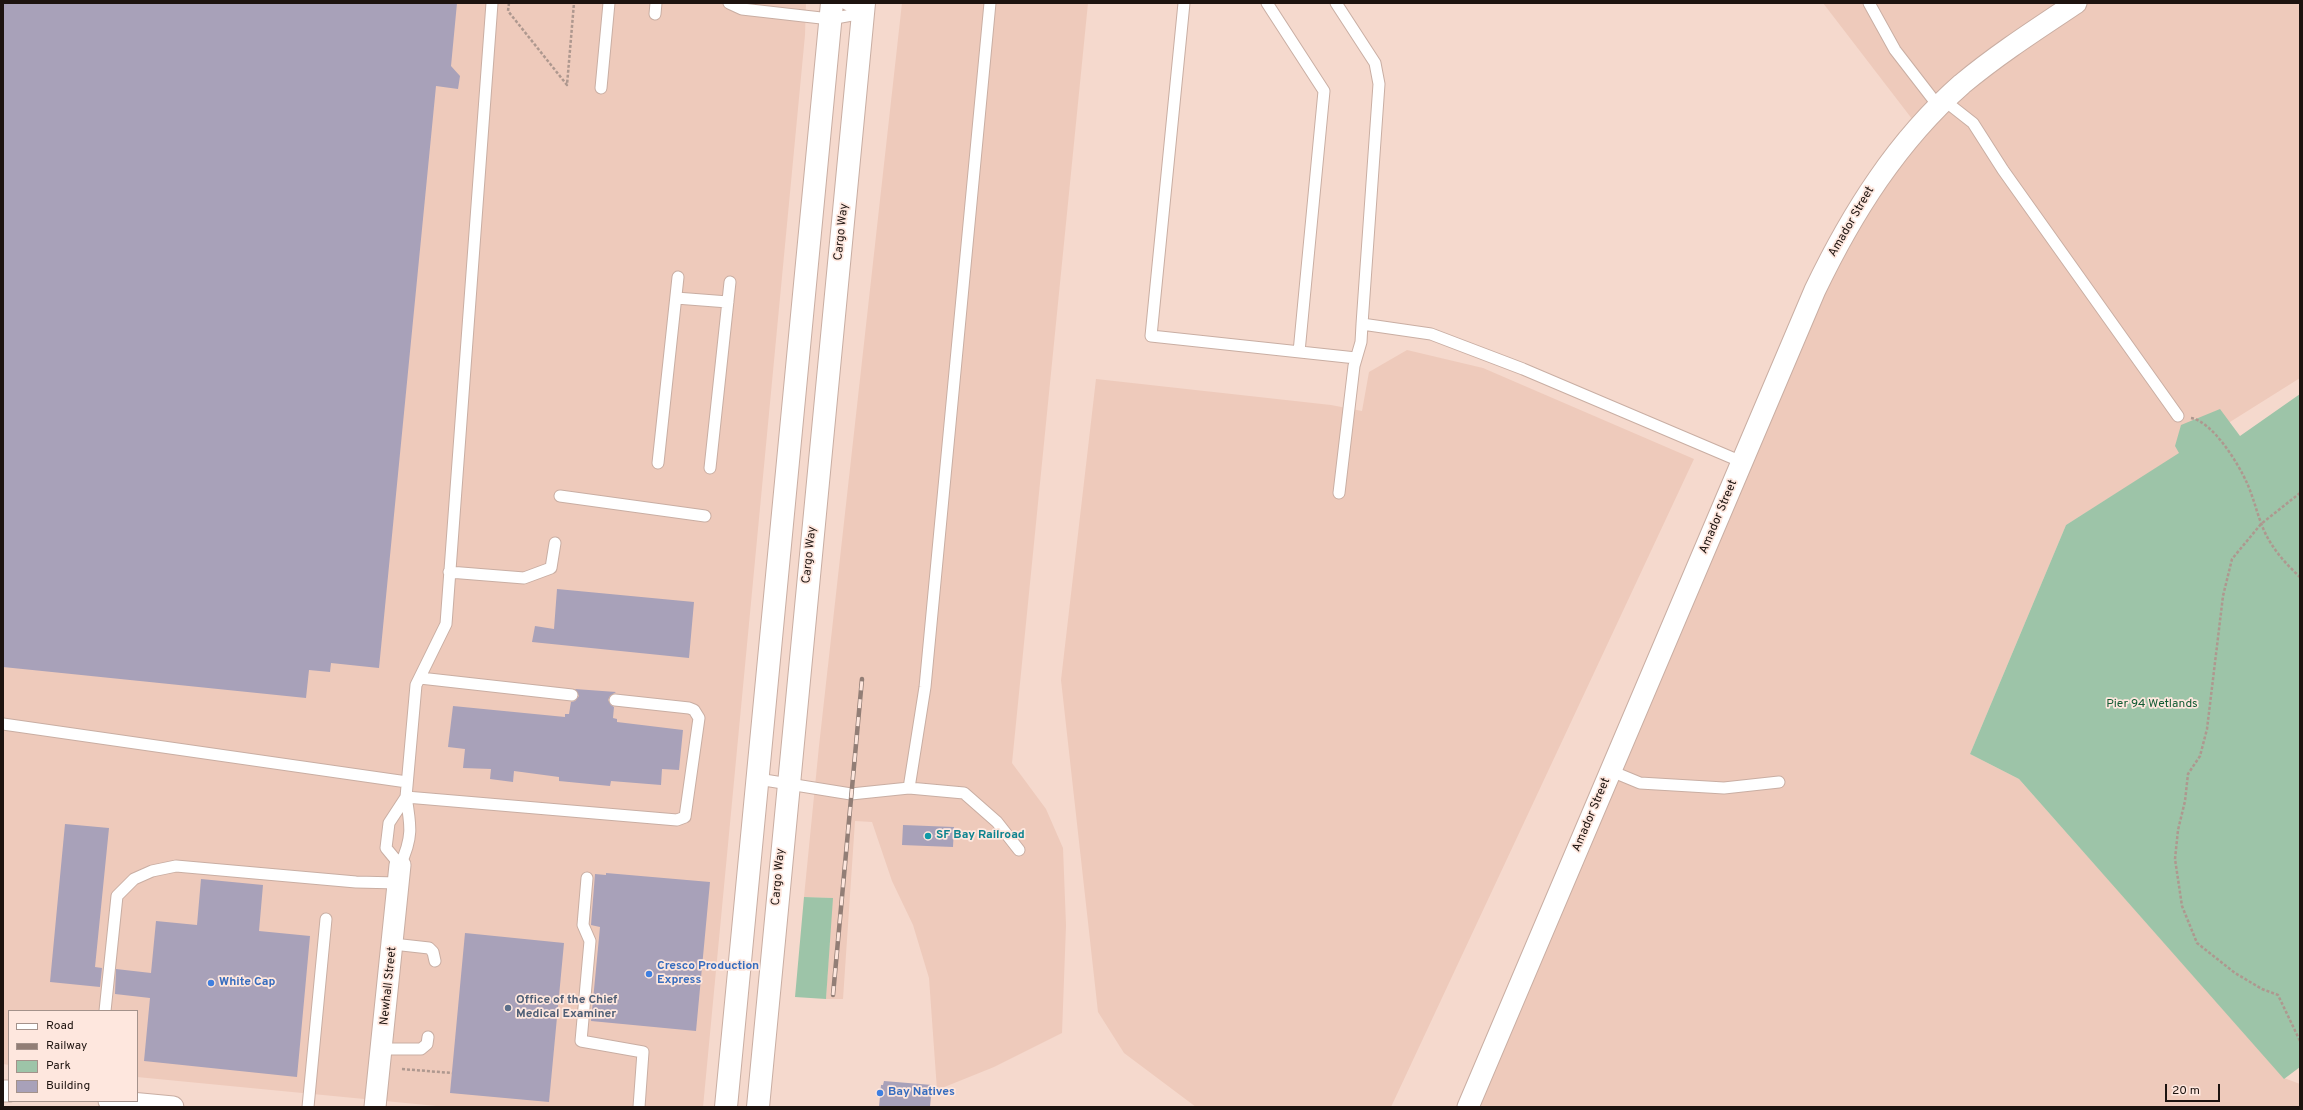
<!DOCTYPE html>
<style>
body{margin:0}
#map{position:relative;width:2303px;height:1110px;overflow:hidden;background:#f5d9cd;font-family:Overpass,sans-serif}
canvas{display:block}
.frame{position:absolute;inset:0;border:4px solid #1d130f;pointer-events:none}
.legend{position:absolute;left:8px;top:1010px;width:130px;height:92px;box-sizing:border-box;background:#fee7de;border:1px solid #a4928b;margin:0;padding:5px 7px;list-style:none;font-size:12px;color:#1d130f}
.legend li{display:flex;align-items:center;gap:8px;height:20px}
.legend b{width:20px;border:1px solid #a4928b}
.scale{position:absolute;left:2165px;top:1084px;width:55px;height:18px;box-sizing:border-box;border:2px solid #1d130f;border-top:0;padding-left:5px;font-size:12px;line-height:14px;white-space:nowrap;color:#1d130f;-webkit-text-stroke:3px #fee7de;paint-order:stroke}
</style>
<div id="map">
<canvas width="2303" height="1110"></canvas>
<div class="frame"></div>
<ul class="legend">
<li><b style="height:5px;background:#fff"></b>Road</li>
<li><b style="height:5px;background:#927e76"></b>Railway</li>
<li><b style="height:11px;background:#9dc4a8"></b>Park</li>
<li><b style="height:11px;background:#a8a1b9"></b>Building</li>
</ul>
<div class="scale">20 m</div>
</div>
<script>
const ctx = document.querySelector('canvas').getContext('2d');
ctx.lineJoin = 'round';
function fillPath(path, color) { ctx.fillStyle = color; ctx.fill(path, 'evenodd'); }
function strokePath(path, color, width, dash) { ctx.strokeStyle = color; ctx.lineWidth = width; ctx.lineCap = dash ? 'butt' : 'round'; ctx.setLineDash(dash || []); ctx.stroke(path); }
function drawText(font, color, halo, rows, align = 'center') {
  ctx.font = font + ' Overpass,sans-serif'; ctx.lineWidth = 3.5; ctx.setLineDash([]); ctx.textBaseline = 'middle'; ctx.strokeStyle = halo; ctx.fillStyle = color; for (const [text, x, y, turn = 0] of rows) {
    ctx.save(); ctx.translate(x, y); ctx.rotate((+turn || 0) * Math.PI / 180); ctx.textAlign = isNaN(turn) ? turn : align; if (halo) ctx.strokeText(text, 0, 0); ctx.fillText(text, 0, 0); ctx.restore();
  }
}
const built = new Path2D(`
 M3 3H806L805 35 703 1107H447L137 1077V1011H9V1065L3 1064Z
 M902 3H1088L1012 763 1046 809 1063 848 1066 925 1062 1033 994 1067 937 1090 929 978 913 925 892 881 872 822 855 821 843 999H826L832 898 804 897 819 746Z
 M1823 3H2300V378L2066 525 1970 754 2019 779 2284 1078 2300 1084V1107H1468L1860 205 1919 128Z
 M1407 350 1483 368 1694 459 1391 1107H1196L1124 1053 1098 1012 1061 680 1096 379 1331 405 1362 411 1369 372Z`);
const green = new Path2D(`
 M2300 394V1067L2284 1079 2019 779 1970 754 2066 525 2179 453 2175 446 2181 425 2220 409 2240 436Z
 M804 897 833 898 826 999 795 997Z`);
const building = new Path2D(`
 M3 3H457L451 66 460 76 458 89 436 86 379 668 331 663 330 672 309 670 306 698 3 667Z
 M557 589 694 602 689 658 532 642 535 626 554 629Z
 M575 689 616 692 610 696 608 700 611 705 614 707 613 718 617 719V722L683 730 679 770 662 769 661 785 611 781 610 786 559 781V777L514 771 513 782 490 779 491 769 463 768 465 749 448 747 453 706 565 717V714H569L571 702 575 701 579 696Z
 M65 824 109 828 95 967 102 968 100 987 50 982Z
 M903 825 954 827 953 847 902 845Z
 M606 873 710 882 696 1031 591 1021 600 927 591 925 595 874 606 875Z
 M201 879 263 885 259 931 310 936 297 1077 144 1061 150 998 115 994 116 969 151 973 156 921 197 925Z
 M465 933 564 943 549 1102 450 1093Z
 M884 1081 932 1085 930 1107H879L881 1085H883Z`);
const path = new Path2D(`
 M509 3 508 11 567 85 574 3
 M2191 418C2213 422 2238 463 2247 483 2256 503 2259 526 2272 545 2279 556 2290 568 2300 577
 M2300 493 2261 524 2232 559 2223 596 2207 729 2200 756 2188 774 2185 801 2178 830 2175 859 2182 906 2197 943 2235 973 2262 989 2278 995 2300 1041
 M402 1069 452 1073`);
const lane = new Path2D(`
 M492 3 446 624 416 685 406 797 677 820 685 817 699 718 694 710 689 708 615 700
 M729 3 742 9 830 19 863 13
 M844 3 863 13
 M1184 3 1151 336 1356 358
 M1267 3 1324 91 1299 352
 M1336 3 1375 63 1379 84 1362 324
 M1869 3 1895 50 1939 107
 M655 14 656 3
 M601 88 609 3
 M1945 101 1973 123 2003 170 2178 416
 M676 298 728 302
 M658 463 678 277
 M710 468 730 282
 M1339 493 1354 366 1361 342 1362 324 1431 334 1523 369 1742 462
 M560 496 705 516
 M449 572 524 578 551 568 555 543
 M420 678 572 695
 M3 724 407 782
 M1611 771 1640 783 1724 788 1779 782
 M758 779 851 794 909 788 964 793 997 822 1019 850
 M909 788 925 687 990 3
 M406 797C411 826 413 838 400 865L386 848 389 823Z
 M587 878 583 925 590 941 581 1041 643 1052 639 1107
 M393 944 429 948 433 952 435 961
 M105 1011 117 896 134 879 152 871 176 866 356 882 398 883
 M382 1049H421L427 1044 428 1037
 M308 1107 326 919`);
const street = new Path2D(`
 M3 1091H9
 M109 1101 173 1107
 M375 1107 400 865
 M1468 1107 1815 290C1852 213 1897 141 1962 84 1998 54 2037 29 2076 3`);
const secondary = new Path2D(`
 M726 1107 832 3
 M758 1107 864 3`);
const rail = new Path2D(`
 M833 995 862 679`);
const markers = [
 [928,836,4,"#0f9aa8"],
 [649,974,4,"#3f7fe0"],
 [211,983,4,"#3f7fe0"],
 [508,1008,4,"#5c6f8a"],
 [880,1093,4,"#3f7fe0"]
];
const streetNames = [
 ["Amador Street",1852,222,-60],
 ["Cargo Way",842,232,-84],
 ["Amador Street",1719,517,-67],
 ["Cargo Way",810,555,-84],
 ["Amador Street",1592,815,-67],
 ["Cargo Way",779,877,-85],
 ["Newhall Street",389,986,-84]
];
const parkNames = [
 ["Pier 94 Wetlands",2152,705]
];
const cultureNames = [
 ["SF Bay Railroad",936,836]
];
const shopNames = [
 ["Cresco Production",657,967],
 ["Express",657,981],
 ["White Cap",219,983],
 ["Bay Natives",888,1093]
];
const serviceNames = [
 ["Office of the Chief",516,1001],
 ["Medical Examiner",516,1015]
];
fillPath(built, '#eecabb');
fillPath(green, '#9dc4a8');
fillPath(building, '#a8a1b9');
strokePath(lane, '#c9aea3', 13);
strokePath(street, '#c9aea3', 23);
strokePath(secondary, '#c9aea3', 24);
strokePath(path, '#ae988f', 2.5, [3, 2]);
strokePath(lane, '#fff', 11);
strokePath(street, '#fff', 21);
strokePath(secondary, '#fff', 22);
strokePath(rail, '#927e76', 4.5);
strokePath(rail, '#fee7de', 3, [9]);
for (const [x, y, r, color] of markers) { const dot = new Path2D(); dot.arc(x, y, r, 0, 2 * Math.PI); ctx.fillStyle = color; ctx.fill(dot); strokePath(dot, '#fee7de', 1.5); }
drawText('12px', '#1d130f', '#fee7de', streetNames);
drawText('12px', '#125b34', '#fee7de', parkNames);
drawText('bold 12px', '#0d838f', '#fee7de', cultureNames, 'left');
drawText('bold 12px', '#366cbe', '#fee7de', shopNames, 'left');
drawText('bold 12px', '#4e5e75', '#fee7de', serviceNames, 'left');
</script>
